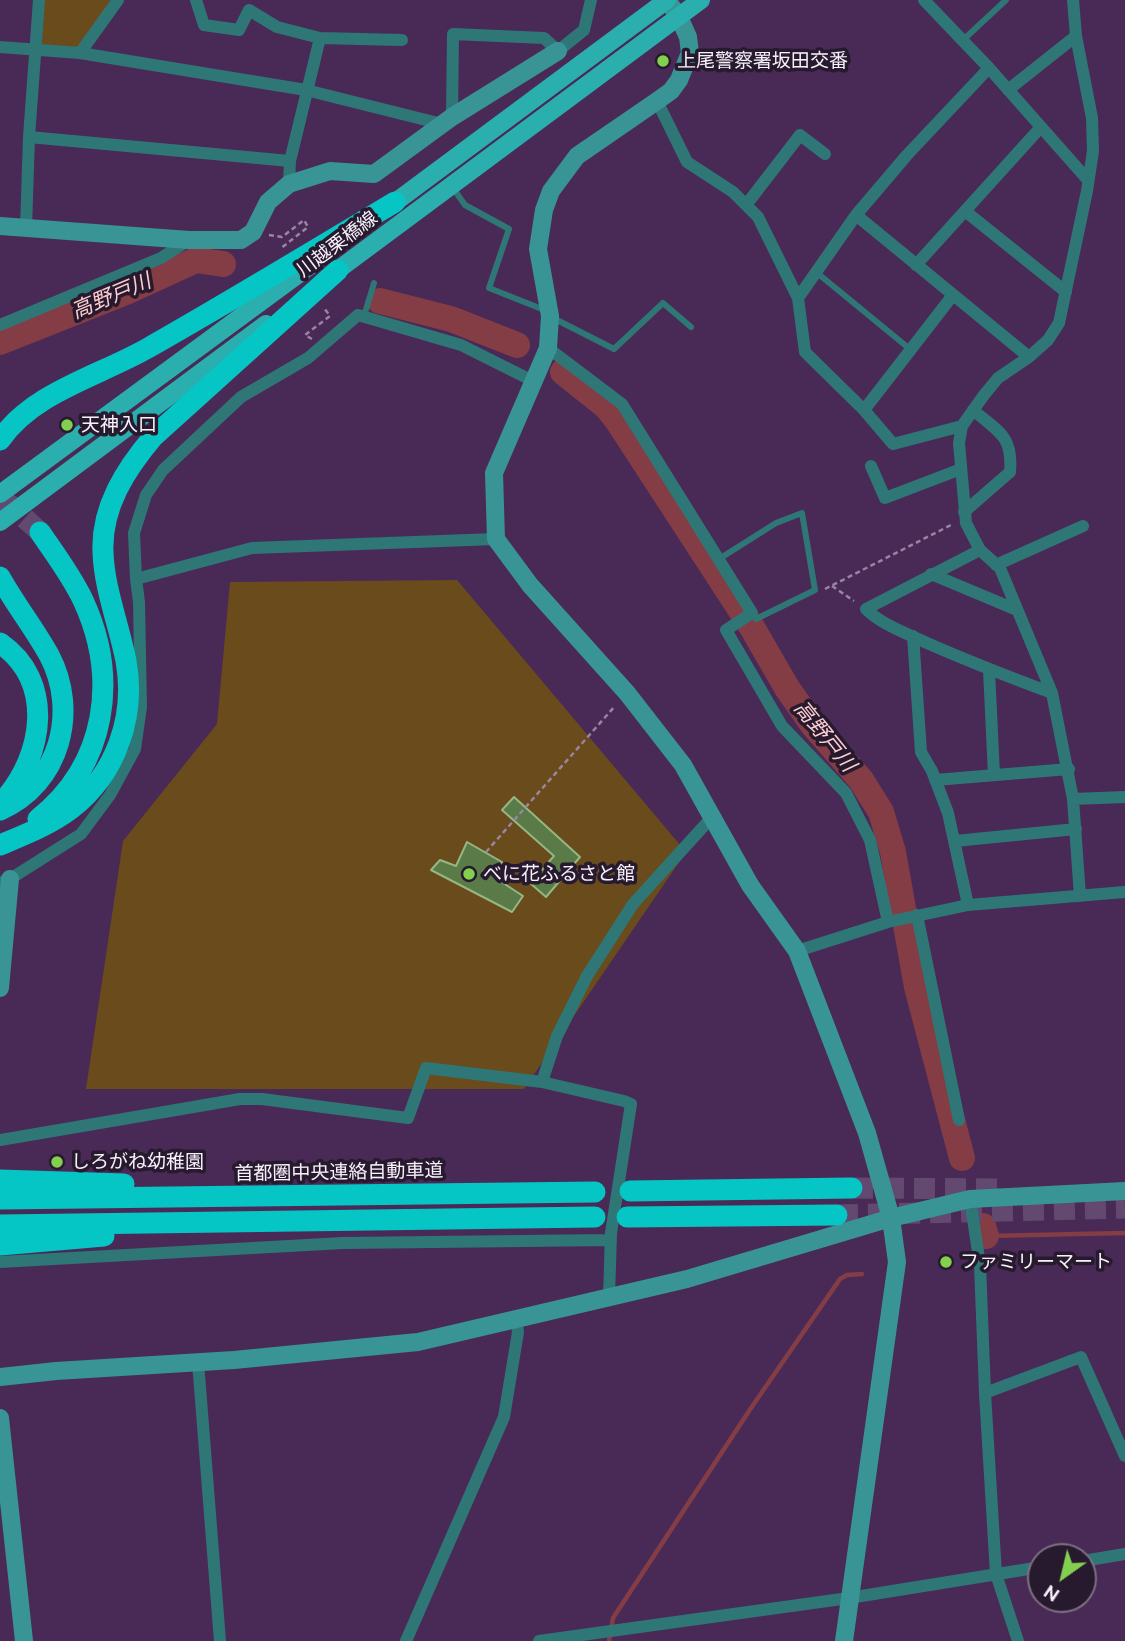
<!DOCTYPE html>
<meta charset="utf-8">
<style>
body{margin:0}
#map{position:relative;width:1125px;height:1641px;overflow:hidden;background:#492a56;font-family:Ubuntu,sans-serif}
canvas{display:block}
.north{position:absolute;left:1027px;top:1543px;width:70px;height:70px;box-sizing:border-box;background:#271a2e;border:2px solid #7b7080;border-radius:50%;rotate:214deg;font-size:19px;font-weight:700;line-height:28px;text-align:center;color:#f8f1fc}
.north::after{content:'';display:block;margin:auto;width:24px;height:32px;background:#83d04f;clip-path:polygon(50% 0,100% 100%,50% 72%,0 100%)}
</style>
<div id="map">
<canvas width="1125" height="1641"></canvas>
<div class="north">N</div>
</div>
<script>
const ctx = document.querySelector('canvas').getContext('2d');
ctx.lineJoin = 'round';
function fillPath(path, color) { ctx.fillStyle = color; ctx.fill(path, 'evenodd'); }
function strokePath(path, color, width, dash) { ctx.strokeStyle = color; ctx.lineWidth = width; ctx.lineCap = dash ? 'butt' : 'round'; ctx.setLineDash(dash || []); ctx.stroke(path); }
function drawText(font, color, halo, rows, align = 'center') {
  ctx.font = font + ' Ubuntu,"Noto Sans JP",sans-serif'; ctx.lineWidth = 7; ctx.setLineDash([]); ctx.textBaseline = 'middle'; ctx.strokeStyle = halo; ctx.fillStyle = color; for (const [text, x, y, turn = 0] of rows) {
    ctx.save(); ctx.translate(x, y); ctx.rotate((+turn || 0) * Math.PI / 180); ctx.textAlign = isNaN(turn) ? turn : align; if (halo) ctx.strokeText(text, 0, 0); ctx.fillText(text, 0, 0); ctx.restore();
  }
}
const green = new Path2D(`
 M40 0H112L80 53 35 51Z
 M457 580 686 852 524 1089H86L123 841 217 724 230 582Z`);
const stream = new Path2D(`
 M986 1236 1125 1233
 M609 1641 613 1618 751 1408 840 1279 847 1275 862 1274`);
const river = new Path2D(`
 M380 301 451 319 517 345
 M0 342 126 292 196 260 223 264
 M563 372 607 407 617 420 753 629 787 688 813 725 861 780 881 812 893 852 917 987 962 1158
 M983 1226 986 1236`);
const building = new Path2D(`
 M514 797 580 857 546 897 530 883 554 856 502 810Z
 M467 842 502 862 497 879 523 896 512 912 431 870 440 860 456 866Z`);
const highwayTunnel = new Path2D(`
 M0 500 10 505 40 532
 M852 1188 1007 1189
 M837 1215 1125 1208`);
const path = new Path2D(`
 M269 235 282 237 304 220 308 227 280 249
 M312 339 305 335 330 316 324 308
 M832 586 854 601
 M825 589 953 524
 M486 852 615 706`);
const lane = new Path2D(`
 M963 40 1006 0
 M453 188 465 205 509 229 489 288 547 311
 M816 272 911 350
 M364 316 374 283
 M551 317 614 349 663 303 691 327
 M719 559 776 523 802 513 815 590 756 619 752 613`);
const street = new Path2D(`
 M196 0 204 25 239 30 249 10 277 27 320 38 290 161 289 184
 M924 0 989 68 1087 179
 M1073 0 1076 36 1092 118 1093 151 1087 191 1059 323 1048 340 1029 357 998 378 984 395 962 426 959 443 966 523 980 550 1000 568 1052 693 1073 799 1080 896
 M320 38 402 40
 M0 47 80 53 306 90 442 124
 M80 53 118 0
 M1008 90 1076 36
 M657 101 687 162 733 192 758 217 798 298
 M452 117 453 34 544 38 558 51 584 30 591 0
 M29 137 290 161
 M746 205 800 135 825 154
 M965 211 1066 292
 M856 215 1029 357
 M26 228 29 137 39 0
 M916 265 1041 127
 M0 325 161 258 189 240
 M548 348 622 404 752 613 726 630 782 726 846 793 870 840 888 922
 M864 410 953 295
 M962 426 893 444 864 410 805 352 798 298 856 215 907 155 989 68
 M871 466 885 498 961 469
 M964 512 1010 472C1013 436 999 432 973 410
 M980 550 866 609C882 625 906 633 927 643 968 661 1009 677 1052 693
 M996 565 1083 526
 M931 574 1017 610
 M136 579 134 533 146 495 163 470 241 397 308 358 358 315 461 345 533 381
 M913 636 921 752 932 771 948 813 968 905
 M989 670 994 775
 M935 780 1069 769
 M1073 799 1125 797
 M955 841 1076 829
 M0 883 10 879 81 834 110 795 135 749 141 707 139 602 136 579 252 548 496 539
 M917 915 959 1120
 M797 951 888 922 968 905 1125 892
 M542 1082 624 1101 631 1104 611 1233 609 1298
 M0 1140 240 1099H262L408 1118 426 1068 542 1082 557 1036 587 976 633 904 713 816
 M970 1199 980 1265 985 1393 996 1574 1018 1641
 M0 1262 343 1243 611 1240
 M198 1362 220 1641
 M985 1393 1081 1357 1125 1456
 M1083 1561 1125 1554
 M406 1641 504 1417 518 1332 516 1319
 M539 1641 849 1598 1041 1567`);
const secondary = new Path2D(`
 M667 0 679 17 688 37 690 53 679 80 671 91 657 101 577 156 551 191 544 210 538 249 550 316 548 348 494 473 496 539 530 585 627 693 683 765 750 885 797 951 867 1133 891 1218 897 1262 844 1641
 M0 226 189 240H241L253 232 268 202 289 184 330 171 374 174 452 117 558 51
 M0 988 10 879
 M0 1377 56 1371 234 1360 418 1342 687 1279 891 1218 970 1199 1125 1191
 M0 1418 24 1641`);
const primary = new Path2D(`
 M386 209 667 0
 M327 278 701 0
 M0 494 330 251
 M0 522 266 324`);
const highway = new Path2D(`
 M0 440C33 392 99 376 148 348 231 301 313 251 395 202
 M0 577C15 604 34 628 49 655 79 711 60 784 0 810
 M0 643C55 681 44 755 4 800
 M38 819C107 764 119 678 83 600 71 575 55 554 40 532
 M0 845C24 835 50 825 71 809 116 774 136 717 126 661 119 625 104 588 103 552 101 507 126 469 153 437L338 270
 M0 1180 124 1184
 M630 1191 852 1188
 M0 1199 595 1192
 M627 1217 837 1215
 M0 1225 595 1217
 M0 1245 104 1236`);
const markers = [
 [663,61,7,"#83d04f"],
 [67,425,7,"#83d04f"],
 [469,874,7,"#83d04f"],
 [57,1162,7,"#83d04f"],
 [946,1262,7,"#83d04f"]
];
const poiNames = [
 ["上尾警察署坂田交番",677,61],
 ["天神入口",81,425],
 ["べに花ふるさと館",483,874],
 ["しろがね幼稚園",71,1162],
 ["ファミリーマート",960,1262]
];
const streetNames = [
 ["川越栗橋線",337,244,-37],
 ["首都圏中央連絡自動車道",339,1172,-1]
];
const waterNames = [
 ["高野戸川",111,296,-23],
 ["高野戸川",825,736,51]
];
fillPath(green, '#6a4b1c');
strokePath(stream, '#853d45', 4.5);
strokePath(river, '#853d45', 26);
fillPath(building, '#5a7a48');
strokePath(building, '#95b782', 2);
strokePath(highwayTunnel, '#63486f', 21, [21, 10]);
strokePath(path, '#9985a2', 2.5, [5, 3.5]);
strokePath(lane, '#2f7777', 6);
strokePath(street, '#2f7777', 12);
strokePath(secondary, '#399595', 18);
strokePath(primary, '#2baeae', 18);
strokePath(highway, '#06c5c5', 21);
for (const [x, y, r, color] of markers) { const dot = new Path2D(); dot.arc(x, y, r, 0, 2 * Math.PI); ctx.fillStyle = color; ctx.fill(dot); strokePath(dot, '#271a2e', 2.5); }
drawText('19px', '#f8f1fc', '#271a2e', poiNames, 'left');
drawText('19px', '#f8f1fc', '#271a2e', streetNames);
drawText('italic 21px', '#fcced0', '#271a2e', waterNames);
</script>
